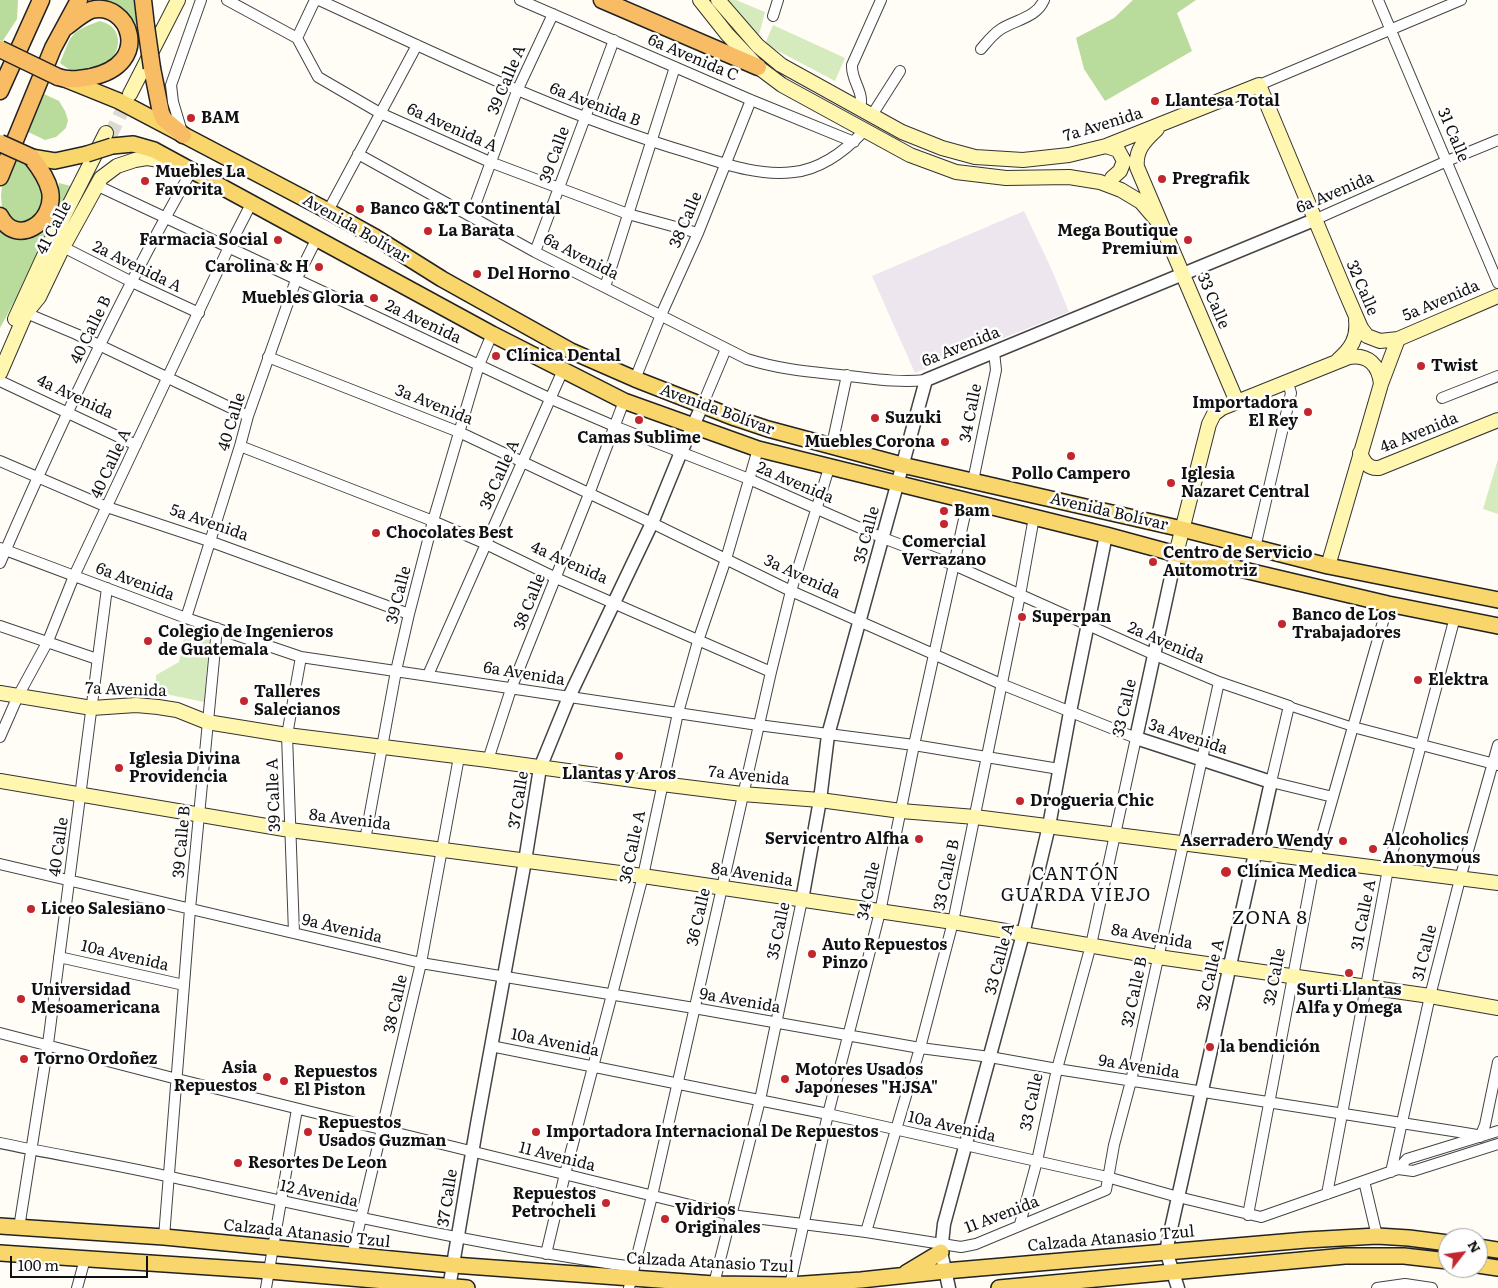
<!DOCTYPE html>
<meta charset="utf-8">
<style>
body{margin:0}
#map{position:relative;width:1498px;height:1288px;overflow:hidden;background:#fffdf5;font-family:Literata,serif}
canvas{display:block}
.north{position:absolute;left:1438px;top:1228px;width:50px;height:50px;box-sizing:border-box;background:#fff;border:1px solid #a0a0a0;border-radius:50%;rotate:60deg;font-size:14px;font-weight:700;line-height:20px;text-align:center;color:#111}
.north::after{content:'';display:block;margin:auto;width:18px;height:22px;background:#c4262e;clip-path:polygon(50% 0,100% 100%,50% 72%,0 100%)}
.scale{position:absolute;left:10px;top:1256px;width:138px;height:22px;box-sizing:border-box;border:2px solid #111;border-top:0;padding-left:6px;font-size:15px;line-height:18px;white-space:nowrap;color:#111;-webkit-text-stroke:4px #fff;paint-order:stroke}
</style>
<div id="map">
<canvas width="1498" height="1288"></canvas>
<div class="north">N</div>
<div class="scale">100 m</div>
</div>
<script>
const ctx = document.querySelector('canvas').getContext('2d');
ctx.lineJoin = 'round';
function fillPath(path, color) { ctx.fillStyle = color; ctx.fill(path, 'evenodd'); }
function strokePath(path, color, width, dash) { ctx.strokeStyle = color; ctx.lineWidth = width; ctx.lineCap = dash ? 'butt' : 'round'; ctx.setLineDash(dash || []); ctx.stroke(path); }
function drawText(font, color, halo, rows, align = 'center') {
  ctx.font = font + ' Literata,serif'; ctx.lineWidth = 5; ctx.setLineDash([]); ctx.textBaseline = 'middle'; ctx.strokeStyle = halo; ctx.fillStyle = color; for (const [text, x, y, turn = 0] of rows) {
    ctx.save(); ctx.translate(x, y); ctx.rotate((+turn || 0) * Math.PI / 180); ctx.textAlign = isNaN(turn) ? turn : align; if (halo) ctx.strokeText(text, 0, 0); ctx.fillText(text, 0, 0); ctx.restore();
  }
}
const industrial = new Path2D(`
 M1024 211 1051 268 1069 312 915 373 872 276Z`);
const green = new Path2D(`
 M727 0H736L765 12 759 35Z
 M773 25 845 58 835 81 765 44Z
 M1498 459V514L1483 509Z
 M187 625 210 630 204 702 156 692V675L179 662Z`);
const forest = new Path2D(`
 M0 0H18L17 19 2 42 0 40Z
 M94 0H135L137 14 135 29C123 6 120 2 94 0Z
 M1133 0H1196L1177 13 1192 51 1105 101 1084 69 1076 38 1114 18Z
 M100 21C110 24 116 28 118 39 120 61 94 73 74 71 69 70 64 66 60 63 72 34 69 32 100 21Z
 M44 94 59 101 65 111 68 120 66 128 56 137 45 140 26 131Z
 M15 160 36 171 45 200 34 221 15 224 2 209 1 195 2 186Z
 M59 183 71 186 39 256 0 328V229L27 237 57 193Z`);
const secondaryTunnel = new Path2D(`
 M110 136 130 94`);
const pedestrian = new Path2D(`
 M1289 706 1353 727`);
const minor = new Path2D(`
 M227 0 297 38 318 77 380 113 490 162 628 214 698 233
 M319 0C441 56 561 115 690 153 722 163 759 177 794 172 822 169 845 151 864 131
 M520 0 751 100 854 142
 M1378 0 1498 283
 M773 16 778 0
 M297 38 315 0
 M981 49C987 42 993 34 1001 29 1017 19 1036 18 1044 0
 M1259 85 1461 0
 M860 108C865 92 851 81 852 65L881 0
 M872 115 900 71
 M182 132 173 102 171 85 201 0
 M358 154 535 252 747 359C781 370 814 372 849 376 875 379 900 383 926 380
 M96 185 549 398 614 426 749 479 883 538 954 565 1155 655 1219 682 1289 706 1271 782 1333 797
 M328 211 417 45
 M471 216 517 91 553 14
 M1314 220 1447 161 1498 140
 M63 247 132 282 199 313
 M535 252 614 40
 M605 287 675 67
 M26 313 76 334 248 416
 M268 357 459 432 652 523 791 591 1001 684 1136 738 1091 945 1057 1069 1037 1161 1020 1224
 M635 379 661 315 698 233 751 100
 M0 381 136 445
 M1442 398 1498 376
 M702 406 726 349
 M832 445 847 375
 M240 446 433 521 486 544 556 578 771 672
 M0 461 107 507 209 541 409 614
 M973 481 996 370 994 352
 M0 548 186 618 301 657 758 725 914 745 1059 769
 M1255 548 1291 393 1288 383
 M0 563C58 429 120 296 192 170
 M186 618 240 446 248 416 296 280 317 238
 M0 626 97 659
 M428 675 563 370
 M1353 727 1498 765
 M0 737 18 696 48 641 74 576 229 247 251 204
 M488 760 511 689 589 494 624 401
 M365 840 396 671 409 614 433 521 479 365 492 334
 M0 864 421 963 694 1008 920 1048 990 1057 1057 1069 1459 1132 1477 1135 1480 1137 1485 1125 1498 1062
 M294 933 287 735 301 657
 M59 957 184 985
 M0 1033 177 1079 731 1215 866 1232 961 1247 976 1244 1106 1190 1114 1145 1131 1081 1219 682
 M491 1046 828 1114 1107 1177 1178 1197 1261 1217 1398 1169 1413 1171 1498 1144
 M0 1143C57 1155 114 1164 171 1177 324 1210 478 1245 634 1267
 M1398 1169 1407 1159 1498 1131
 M1391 1172 1430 996 1460 879 1498 745
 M1364 1181 1377 1236
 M1327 1194 1388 869 1455 617
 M1248 1215 1315 860 1388 604
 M19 1228 48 1044 107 588
 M866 1232 920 1048 953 922 1020 595 1034 517
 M164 1237 190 909 217 628
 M546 1254 565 1174 643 876 678 713 698 641 726 559 758 449
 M352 1256 421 963 459 757
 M714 1284 760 1100 802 900
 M790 1285 828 1114 880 912 914 745 968 501
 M77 1288 85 1259
 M266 1288 297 1109
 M629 1288 652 1196 771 672 791 591 829 468
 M1377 1288 1405 1284 1432 1288`);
const tertiary = new Path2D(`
 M1176 554 1136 738 1271 782 1166 1251 1178 1288
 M802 900 820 800 828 735 926 380 1314 220
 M449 1288 477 1124 525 861 540 768 569 697 652 523 681 452 702 406
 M949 1288 941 1252 944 1224 1023 934 1049 826 1070 712 1106 535`);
const secondary = new Path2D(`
 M700 0 727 34 758 67 782 85 910 155 956 172 1006 178 1069 177 1100 182 1121 190 1141 202 1159 223
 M718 0 758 46 781 65 902 132 942 148 975 157 1023 160 1069 155 1106 146 1259 85 1345 291 1361 328 1367 336 1380 341 1398 339 1498 296
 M130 94 178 0
 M1157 129C1145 140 1135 150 1137 167L1237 402
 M1106 146 1118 150 1124 161 1120 171 1112 178
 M15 319 49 245 106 133
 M1338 360C1351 349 1358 338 1356 320
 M0 373 26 313 39 297 63 247 101 178 117 166 135 160 147 158 172 162
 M1360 453C1364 462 1368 469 1379 468L1498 420
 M1176 554 1209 424 1214 414 1222 408 1349 357C1368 354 1379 365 1381 384
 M1328 566 1381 384 1398 339
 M0 693 92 708 136 705 158 707 177 710 207 722 287 735 488 760 662 784 742 794 820 800 901 811 975 817 1498 883
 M0 781 290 830 643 876 953 922 1158 957 1430 996 1498 1008`);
const primary = new Path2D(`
 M67 80 119 101 328 211 375 237 442 279 571 351 635 379 735 418 768 429 902 465 1182 529 1328 566 1498 600
 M112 146 133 144 154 150 492 334 624 401 758 449 1106 535 1176 554 1388 604 1498 626
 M31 157 55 161 87 154
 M0 1226 164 1237 453 1265 714 1284 790 1285 861 1280 945 1271 1306 1240 1377 1236 1409 1238 1448 1243
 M1478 1247 1498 1250
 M0 1253 269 1271 467 1288
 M1478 1265 1498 1268
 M906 1273 941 1252
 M999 1288 1345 1256H1404L1448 1261`);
const trunk = new Path2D(`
 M143 0 146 26
 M602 0 758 67
 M152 68 161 113 164 119 183 135
 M58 77C69 81 79 79 91 77 154 64 129 0 91 10 82 14 74 21 66 27
 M0 91 41 0
 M0 177 53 48 79 0
 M0 216C16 248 56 222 50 191 47 178 39 167 31 157`);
const primaryBridge = new Path2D(`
 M87 154 112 146`);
const trunkBridge = new Path2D(`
 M146 26 152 68
 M0 49 58 77
 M0 143 31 157`);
const markers = [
 [1155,101,5,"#c4262e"],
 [191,118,5,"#c4262e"],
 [1162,179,5,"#c4262e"],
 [145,181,5,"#c4262e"],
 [360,209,5,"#c4262e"],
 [428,231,5,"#c4262e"],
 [278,240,5,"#c4262e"],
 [1188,240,5,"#c4262e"],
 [319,267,5,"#c4262e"],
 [477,274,5,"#c4262e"],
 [374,298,5,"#c4262e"],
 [496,356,5,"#c4262e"],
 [1421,366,5,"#c4262e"],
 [1308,412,5,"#c4262e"],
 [875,418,5,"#c4262e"],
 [639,420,5,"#c4262e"],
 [945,442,5,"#c4262e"],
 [1071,456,5,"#c4262e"],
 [1171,483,5,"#c4262e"],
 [944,511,5,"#c4262e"],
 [944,524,5,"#c4262e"],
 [376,533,5,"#c4262e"],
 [1153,562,5,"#c4262e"],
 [1022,617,5,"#c4262e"],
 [1282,624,5,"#c4262e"],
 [148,641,5,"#c4262e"],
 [1418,680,5,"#c4262e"],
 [244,701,5,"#c4262e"],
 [619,756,5,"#c4262e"],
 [119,768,5,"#c4262e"],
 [1020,801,5,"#c4262e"],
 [919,839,5,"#c4262e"],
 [1343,841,5,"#c4262e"],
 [1373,849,5,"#c4262e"],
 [1226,872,6,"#c4262e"],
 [31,909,5,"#c4262e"],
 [812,954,5,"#c4262e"],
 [1349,973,5,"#c4262e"],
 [21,999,5,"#c4262e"],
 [1210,1047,5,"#c4262e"],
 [24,1059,5,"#c4262e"],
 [267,1077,5,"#c4262e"],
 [785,1079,5,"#c4262e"],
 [284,1081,5,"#c4262e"],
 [308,1132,5,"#c4262e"],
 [536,1132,5,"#c4262e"],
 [238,1163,5,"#c4262e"],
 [606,1203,5,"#c4262e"],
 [665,1219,5,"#c4262e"]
];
const streetNames = [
 ["6a Avenida C",693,58,23],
 ["39 Calle A",507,80,-67],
 ["6a Avenida B",595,105,21],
 ["7a Avenida",1103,125,-17],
 ["6a Avenida A",452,128,24],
 ["31 Calle",1453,135,67],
 ["39 Calle",555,155,-70],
 ["6a Avenida",1335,193,-23],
 ["38 Calle",686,220,-67],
 ["41 Calle",54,228,-62],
 ["Avenida Bolívar",356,229,30],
 ["6a Avenida",581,257,27],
 ["2a Avenida A",137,267,26],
 ["32 Calle",1362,288,67],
 ["33 Calle",1213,301,67],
 ["5a Avenida",1441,301,-23],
 ["2a Avenida",423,322,25],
 ["40 Calle B",91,330,-64],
 ["6a Avenida",961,347,-22],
 ["4a Avenida",75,397,25],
 ["3a Avenida",434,405,22],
 ["Avenida Bolívar",717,410,20],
 ["34 Calle",971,413,-79],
 ["40 Calle",232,422,-73],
 ["4a Avenida",1419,433,-22],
 ["40 Calle A",111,464,-65],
 ["38 Calle A",500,475,-66],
 ["2a Avenida",795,483,23],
 ["Avenida Bolívar",1109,512,13],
 ["5a Avenida",209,523,19],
 ["35 Calle",867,535,-75],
 ["4a Avenida",569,563,24],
 ["3a Avenida",802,577,25],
 ["6a Avenida",135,582,20],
 ["39 Calle",399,595,-76],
 ["38 Calle",530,602,-68],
 ["2a Avenida",1166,643,23],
 ["6a Avenida",524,674,9],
 ["7a Avenida",126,690,2],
 ["33 Calle",1125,708,-77],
 ["3a Avenida",1188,737,18],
 ["7a Avenida",749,776,6],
 ["39 Calle A",274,795,-92],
 ["37 Calle",519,800,-81],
 ["8a Avenida",350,820,7],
 ["39 Calle B",182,842,-85],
 ["40 Calle",59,847,-82],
 ["36 Calle A",633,847,-78],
 ["8a Avenida",752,875,9],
 ["33 Calle B",947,875,-78],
 ["34 Calle",869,891,-78],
 ["31 Calle A",1364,915,-79],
 ["36 Calle",699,917,-77],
 ["9a Avenida",342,929,13],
 ["35 Calle",779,931,-78],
 ["8a Avenida",1152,937,10],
 ["31 Calle",1425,953,-76],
 ["10a Avenida",125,956,13],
 ["33 Calle A",1000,959,-75],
 ["32 Calle A",1211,975,-77],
 ["32 Calle",1275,977,-79],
 ["32 Calle B",1135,992,-78],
 ["9a Avenida",740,1001,10],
 ["38 Calle",396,1004,-77],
 ["10a Avenida",555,1043,11],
 ["9a Avenida",1139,1067,9],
 ["33 Calle",1032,1102,-78],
 ["10a Avenida",952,1127,13],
 ["11 Avenida",557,1157,14],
 ["12 Avenida",319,1194,12],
 ["37 Calle",448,1198,-81],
 ["11 Avenida",1002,1215,-21],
 ["Calzada Atanasio Tzul",307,1234,6],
 ["Calzada Atanasio Tzul",1111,1239,-5],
 ["Calzada Atanasio Tzul",710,1263,3]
];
const poiNames = [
 ["Llantesa Total",1165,101],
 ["BAM",201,118],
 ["Muebles La",155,172],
 ["Favorita",155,190],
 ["Pregrafik",1172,179],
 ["Banco G&T Continental",370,209],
 ["La Barata",438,231],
 ["Mega Boutique",1178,231,"right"],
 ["Premium",1178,249,"right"],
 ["Farmacia Social",268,240,"right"],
 ["Carolina & H",309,267,"right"],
 ["Del Horno",487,274],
 ["Muebles Gloria",364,298,"right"],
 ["Clínica Dental",506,356],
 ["Twist",1431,366],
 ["Importadora",1298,403,"right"],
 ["El Rey",1298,421,"right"],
 ["Suzuki",885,418],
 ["Camas Sublime",639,438,"center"],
 ["Muebles Corona",935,442,"right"],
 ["Pollo Campero",1071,474,"center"],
 ["Iglesia",1181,474],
 ["Nazaret Central",1181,492],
 ["Bam",954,511],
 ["Chocolates Best",386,533],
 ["Comercial",944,542,"center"],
 ["Verrazano",944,560,"center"],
 ["Centro de Servicio",1163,553],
 ["Automotriz",1163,571],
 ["Banco de Los",1292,615],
 ["Trabajadores",1292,633],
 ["Superpan",1032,617],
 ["Colegio de Ingenieros",158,632],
 ["de Guatemala",158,650],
 ["Elektra",1428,680],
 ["Talleres",254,692],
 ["Salecianos",254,710],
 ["Iglesia Divina",129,759],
 ["Providencia",129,777],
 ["Llantas y Aros",619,774,"center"],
 ["Drogueria Chic",1030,801],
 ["Servicentro Alfha",909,839,"right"],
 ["Alcoholics",1383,840],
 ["Anonymous",1383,858],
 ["Aserradero Wendy",1333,841,"right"],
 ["Clínica Medica",1237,872],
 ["Liceo Salesiano",41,909],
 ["Auto Repuestos",822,945],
 ["Pinzo",822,963],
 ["Universidad",31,990],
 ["Mesoamericana",31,1008],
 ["Surti Llantas",1349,990,"center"],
 ["Alfa y Omega",1349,1008,"center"],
 ["la bendición",1220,1047],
 ["Torno Ordoñez",34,1059],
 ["Asia",257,1068,"right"],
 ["Repuestos",257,1086,"right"],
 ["Motores Usados",795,1070],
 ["Japoneses \"HJSA\"",795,1088],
 ["Repuestos",294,1072],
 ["El Piston",294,1090],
 ["Repuestos",318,1123],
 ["Usados Guzman",318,1141],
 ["Importadora Internacional De Repuestos",546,1132],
 ["Resortes De Leon",248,1163],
 ["Repuestos",596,1194,"right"],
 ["Petrocheli",596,1212,"right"],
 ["Vidrios",675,1210],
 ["Originales",675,1228]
];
const neighbourhoodNames = [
 ["CANTÓN",1076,875],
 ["GUARDA VIEJO",1076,896]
];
const quarterNames = [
 ["ZONA 8",1270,918]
];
fillPath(industrial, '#eee6ef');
fillPath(green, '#d5ebbd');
fillPath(forest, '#b9dc9c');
strokePath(secondaryTunnel, '#dbdad3', 14, [14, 7]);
strokePath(pedestrian, '#444', 10);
strokePath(minor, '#444', 12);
strokePath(tertiary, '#444', 15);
strokePath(secondary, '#333', 16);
strokePath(primary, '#222', 18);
strokePath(trunk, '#222', 19);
strokePath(pedestrian, '#fff', 8);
strokePath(minor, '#fff', 10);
strokePath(tertiary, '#fff', 12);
strokePath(secondary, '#fff6b0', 14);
strokePath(primary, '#f9d66b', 15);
strokePath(trunk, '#f7bc64', 16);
strokePath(primaryBridge, '#222', 18, []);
strokePath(trunkBridge, '#222', 19, []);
strokePath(primaryBridge, '#f9d66b', 15);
strokePath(trunkBridge, '#f7bc64', 16);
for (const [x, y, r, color] of markers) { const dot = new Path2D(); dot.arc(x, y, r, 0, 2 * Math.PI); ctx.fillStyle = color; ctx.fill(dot); strokePath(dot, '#fff', 2); }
drawText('16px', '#111', '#fff', streetNames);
drawText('bold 16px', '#111', '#fff', poiNames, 'left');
ctx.letterSpacing = '1px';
drawText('18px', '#111', '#fff', neighbourhoodNames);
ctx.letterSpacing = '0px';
ctx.letterSpacing = '1px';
drawText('19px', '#111', '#fff', quarterNames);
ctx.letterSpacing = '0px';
</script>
